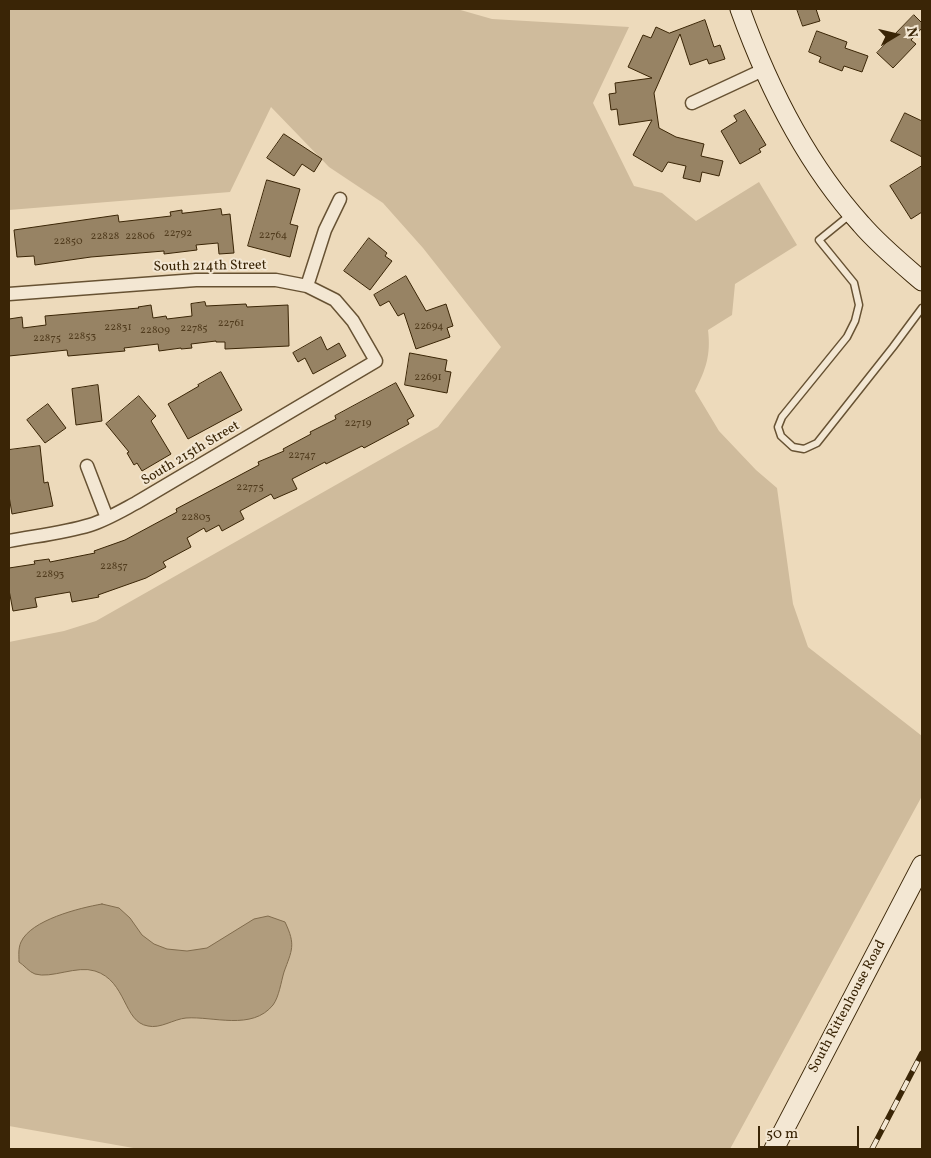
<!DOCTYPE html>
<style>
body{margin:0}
#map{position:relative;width:931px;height:1158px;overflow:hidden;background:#eddabb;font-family:Vollkorn,serif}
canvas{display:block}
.frame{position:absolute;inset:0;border:10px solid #3a2506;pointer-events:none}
.north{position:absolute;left:871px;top:10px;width:50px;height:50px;-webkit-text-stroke:4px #f3e7d3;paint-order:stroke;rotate:81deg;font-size:14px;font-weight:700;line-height:20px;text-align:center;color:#3a2506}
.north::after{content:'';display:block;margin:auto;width:18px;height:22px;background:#3a2506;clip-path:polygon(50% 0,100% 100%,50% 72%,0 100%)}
.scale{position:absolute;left:758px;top:1126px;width:101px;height:22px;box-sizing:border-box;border:2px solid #3a2506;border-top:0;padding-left:6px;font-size:15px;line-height:18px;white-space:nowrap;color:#3a2506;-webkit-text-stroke:4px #f3e7d3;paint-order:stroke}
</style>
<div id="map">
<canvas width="931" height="1158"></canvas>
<div class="frame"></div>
<div class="north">N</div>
<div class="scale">50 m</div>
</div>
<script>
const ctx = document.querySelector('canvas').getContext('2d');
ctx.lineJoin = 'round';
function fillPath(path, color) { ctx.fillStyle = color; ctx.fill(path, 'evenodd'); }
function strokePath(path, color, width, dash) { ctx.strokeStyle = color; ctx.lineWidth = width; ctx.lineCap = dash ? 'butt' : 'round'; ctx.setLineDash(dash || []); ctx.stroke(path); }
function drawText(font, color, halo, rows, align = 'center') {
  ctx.font = font + ' Vollkorn,serif'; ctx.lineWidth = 4; ctx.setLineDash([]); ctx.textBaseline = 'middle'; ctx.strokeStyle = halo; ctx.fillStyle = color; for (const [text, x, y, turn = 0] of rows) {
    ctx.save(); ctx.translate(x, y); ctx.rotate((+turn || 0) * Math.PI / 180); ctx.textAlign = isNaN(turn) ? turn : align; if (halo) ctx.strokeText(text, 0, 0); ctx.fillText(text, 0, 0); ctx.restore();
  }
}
const green = new Path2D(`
 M9 9 66 10 69 9H457L492 19 629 27 593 103 634 186 662 193 696 221 759 182 797 245 735 284 732 315 708 330C711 355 706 369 695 391L719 431 756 470 777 488 793 604 808 647 922 736V796L730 1149H139L9 1126V642L64 631 96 621 438 427 501 347 423 248 383 203 329 167 271 107 230 192 9 210Z`);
const water = new Path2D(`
 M102 904 119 908 130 918 142 935 154 944 167 949 187 951 207 948 254 919 268 916 285 922C296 945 292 950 284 972 281 982 279 997 273 1005 252 1031 213 1016 186 1018 174 1019 160 1029 148 1026 123 1022 127 981 95 971 77 965 51 979 35 974 29 972 24 965 19 962 19 955 18 949 21 942 31 920 79 908 102 904Z`);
const building = new Path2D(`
 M797 9H816L820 21 803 26Z
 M914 15 922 23V28L911 40 916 44 893 68 877 53Z
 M705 20 714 47 720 45 725 59 709 64 707 59 690 65 680 34 654 93 659 128 676 137 704 144 701 156 723 161 719 176 702 172 700 182 683 178 686 166 668 162 662 172 633 155 652 120 619 125 617 109 611 110 609 94 616 93 615 83 652 78 628 67 643 35 651 38 656 27 669 33Z
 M817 31 847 42 845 48 868 56 862 72 844 66 842 71 819 62 821 57 809 52Z
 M745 110 766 145 759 149 761 152 740 164 721 131 737 121 734 116Z
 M905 113 922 121V157L891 141Z
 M284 134 322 159 314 172 302 164 294 176 267 158Z
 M922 166V212L911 219 890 186Z
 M267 180 300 189 290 224 298 226 290 257 248 246Z
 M221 209 222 215 230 214 234 253 219 254 218 243 196 245 197 250 164 254V251L91 257 35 265 34 256 17 257 14 230 118 215 119 222 171 216 170 212 182 210V213Z
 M369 238 387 253 385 256 392 261 370 290 344 271Z
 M406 276 426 311 446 304 453 326 447 328 450 337 416 349 404 313 398 316 389 301 380 306 374 295Z
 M205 302 206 306 246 304 247 307 288 305 289 346 225 349V342H216V341L191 344 192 348 181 349V348L159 351 158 344 124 348 125 351 68 356 67 350 9 356V319L22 317 23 328 46 325 45 316 139 308 138 307 151 305 153 318 166 316 167 319 192 316 191 304Z
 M321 337 327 350 339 343 346 356 313 374 305 358 298 362 293 353Z
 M410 353 447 360 445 371 451 372 447 393 405 385Z
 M221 372 242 410 188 439 168 404 199 386 198 385Z
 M396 383 414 416 407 420 409 424 364 448 362 446 326 464 325 462 292 479 297 489 274 499 271 494 240 511 244 519 222 531 219 525 206 532 204 528 187 538 191 547 163 562 166 567 146 578 98 595 99 597 72 602 70 592 35 598 37 607 13 611 9 590V568L35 564 34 561 49 559 50 562 95 553 94 551 125 540 177 512 176 509 259 465 258 462 284 451 283 449 311 434 310 432 336 419 335 416Z
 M98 385 102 421 76 425 72 389Z
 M139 396 156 416 151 421 171 454 142 471 137 463 134 465 127 453 129 452 106 424Z
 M48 404 66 428 45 443 27 420Z
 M40 446 44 483 48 482 53 506 12 514 9 496V450Z`);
const lane = new Path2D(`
 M851 214 819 240 854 283 859 305 855 321 847 337 782 417 778 427 781 436 793 447 804 449 817 443 893 347 922 308`);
const street = new Path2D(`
 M692 103 763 70
 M307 286 325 230 340 199
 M9 294 196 280H276L307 286 335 300 353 321 376 361 136 503C121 511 106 520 90 525 64 533 35 536 9 541
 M87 466 107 518`);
const secondary = new Path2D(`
 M740 9C768 87 805 162 861 224 879 245 901 263 922 281
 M774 1149 922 865`);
const rail = new Path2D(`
 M872 1149 922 1053`);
const numberNames = [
 ["22792",178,234],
 ["22764",273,236],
 ["22828",105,237],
 ["22806",140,237],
 ["22850",68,242],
 ["22761",231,324],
 ["22694",429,327],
 ["22831",118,328],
 ["22785",194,329],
 ["22809",155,331],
 ["22853",82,337],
 ["22875",47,339],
 ["22691",428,378],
 ["22719",358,424],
 ["22747",302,456],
 ["22775",250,488],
 ["22803",196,518],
 ["22857",114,567],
 ["22893",50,575]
];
const streetNames = [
 ["South 214th Street",210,267,-1],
 ["South 215th Street",191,454,-31],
 ["South Rittenhouse Road",848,1007,-62]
];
fillPath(green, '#cfbb9c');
fillPath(water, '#b09c7d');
strokePath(water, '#816c4d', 1);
fillPath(building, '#978364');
strokePath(building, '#3a2506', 1);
strokePath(lane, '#675233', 9);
strokePath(street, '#675233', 15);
strokePath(secondary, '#3a2506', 21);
strokePath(lane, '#f3e7d3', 6);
strokePath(street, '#f3e7d3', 12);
strokePath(secondary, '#f3e7d3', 19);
strokePath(rail, '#3a2506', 5.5);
strokePath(rail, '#f3e7d3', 4, [11]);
drawText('11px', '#513c1e', null, numberNames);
drawText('14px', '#3a2506', '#f3e7d3', streetNames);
</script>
